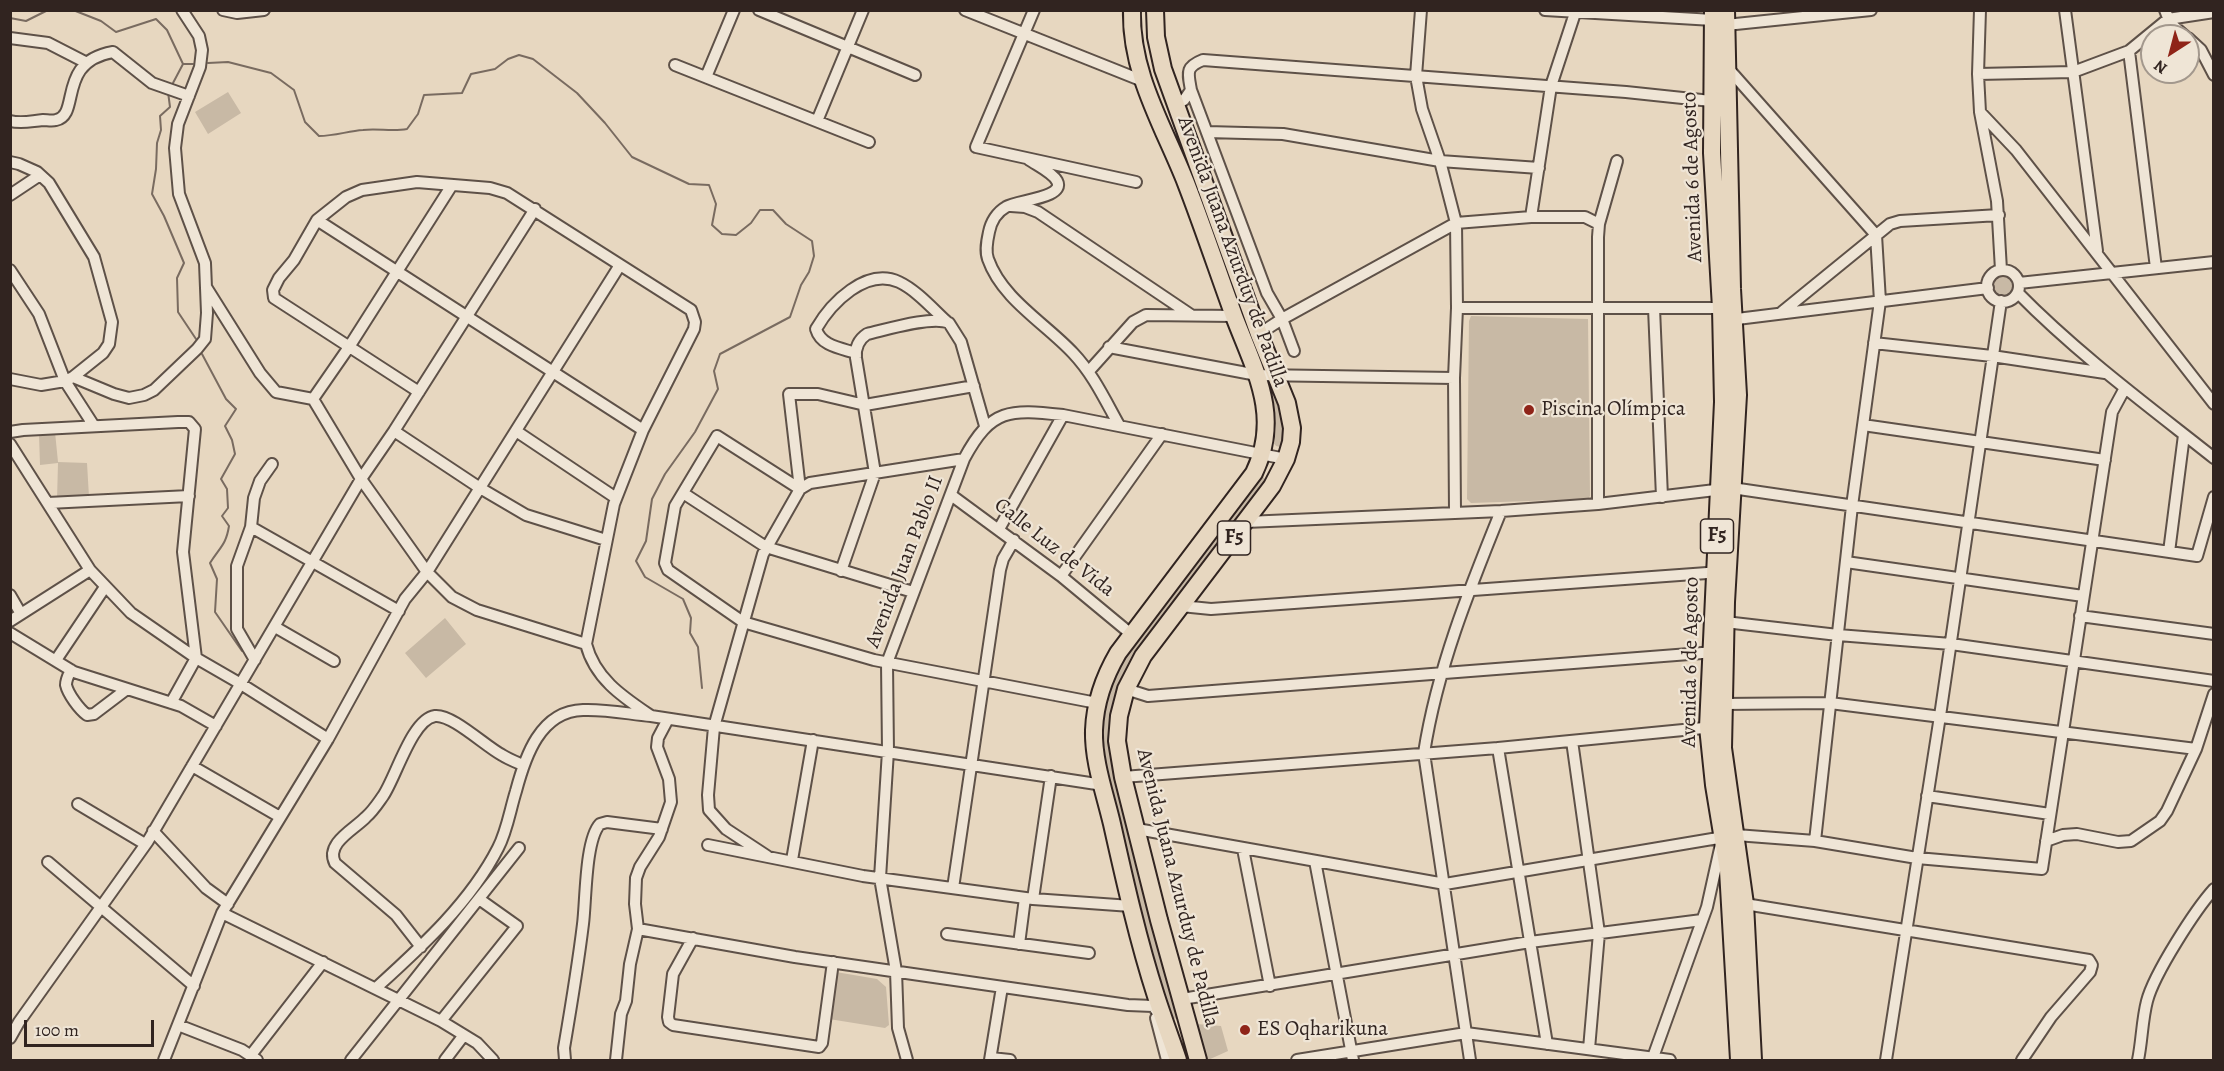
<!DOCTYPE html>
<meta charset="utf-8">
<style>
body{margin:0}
#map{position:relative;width:2224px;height:1071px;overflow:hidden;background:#e7d7c0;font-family:Alegreya,serif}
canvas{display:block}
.frame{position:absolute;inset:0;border:12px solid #312420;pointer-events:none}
.north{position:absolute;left:2140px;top:24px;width:60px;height:60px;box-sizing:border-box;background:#efe5d6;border:2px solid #a3988d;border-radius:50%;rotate:216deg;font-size:16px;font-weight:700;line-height:24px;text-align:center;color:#312420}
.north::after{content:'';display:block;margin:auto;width:21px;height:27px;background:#8f2418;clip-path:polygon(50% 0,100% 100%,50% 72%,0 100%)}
.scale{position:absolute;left:24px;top:1020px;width:130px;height:27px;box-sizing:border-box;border:3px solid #312420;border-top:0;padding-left:8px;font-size:18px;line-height:21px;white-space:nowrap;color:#312420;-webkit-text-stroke:4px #efe5d6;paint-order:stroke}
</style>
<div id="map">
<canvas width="2224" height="1071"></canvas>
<div class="frame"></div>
<div class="north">N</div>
<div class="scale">100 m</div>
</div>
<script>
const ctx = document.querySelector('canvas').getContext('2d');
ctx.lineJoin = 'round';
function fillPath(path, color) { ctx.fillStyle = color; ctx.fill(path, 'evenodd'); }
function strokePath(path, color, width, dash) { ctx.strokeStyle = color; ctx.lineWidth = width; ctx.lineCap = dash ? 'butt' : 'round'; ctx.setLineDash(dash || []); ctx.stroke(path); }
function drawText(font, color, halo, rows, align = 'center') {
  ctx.font = font + ' Alegreya,serif'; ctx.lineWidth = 4.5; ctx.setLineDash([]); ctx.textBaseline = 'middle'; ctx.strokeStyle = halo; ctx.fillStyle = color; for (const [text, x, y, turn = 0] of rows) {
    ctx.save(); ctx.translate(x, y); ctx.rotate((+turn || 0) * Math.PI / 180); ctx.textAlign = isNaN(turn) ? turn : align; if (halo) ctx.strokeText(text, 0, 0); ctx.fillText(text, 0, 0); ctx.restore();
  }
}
const green = new Path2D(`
 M228 92 241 113 208 134 195 112Z
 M1993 287a10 10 0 1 1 20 0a10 10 0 1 1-20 0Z
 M1471 316 1588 319 1590 496 1588 499 1471 503 1467 499 1469 321Z
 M1270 386 1276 390 1286 432 1284 444 1280 447 1276 446 1272 441 1269 388Z
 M55 432 58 462 87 463 89 497 57 500 58 463 40 465 39 434Z
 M1262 474 1266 482 1207 562 1113 719 1181 1018 1172 1019 1148 945 1106 766 1102 719 1113 673Z
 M445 618 466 644 426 678 405 653Z
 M836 972 877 979 886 987 889 1025 885 1028 829 1019Z
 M1196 1024 1221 1026 1228 1051 1208 1060Z`);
const stream = new Path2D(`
 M73 10 101 21 116 32 156 19 167 30 183 64 173 83
 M10 18 26 21 48 10
 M208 63 228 62 271 73 294 90 305 122 319 136C335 136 348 131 363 130 378 128 392 132 407 129L418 114 424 95 462 93 471 74 495 69 508 59 519 55 533 59 577 93 605 123 632 157 689 184 709 185 716 204 712 225 722 234 736 235 751 223 760 210H773L786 224 812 241 814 256 809 272 801 285 790 317 720 354 714 371 718 389 695 432 665 474 652 499 646 541 636 561 645 577 683 599 691 618 690 633 698 647 702 688
 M184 64H193
 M168 92 170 107 160 116 161 130 157 143 156 169 152 194 164 216 184 263 177 278 178 312 196 339
 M202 354 226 399 236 409 225 426 232 440 235 454 221 479 227 489 228 508 222 516 229 526C226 545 220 547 210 563L217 579 215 612 242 651`);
const minor = new Path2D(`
 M223 10 237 13 264 10
 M759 10 915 75
 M965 10 1143 81
 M1034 10 976 147 1136 182
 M1421 10 1416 76 1422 109 1440 161 1456 223 1457 308 1454 378 1455 512
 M1545 10 1713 20 1726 25 1871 10
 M1980 10 1978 74 1980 112 1997 201 2001 270
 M2065 10 2097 251
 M2165 10 2170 23 2185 36
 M10 38 48 43 85 62
 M2188 38 2201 50 2214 75
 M675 65 869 142
 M1726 66 1876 235 1880 301 1852 506 1815 841
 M1978 74 2073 72 2129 51
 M706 77 734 10
 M1191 90 1267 293 1282 319 1294 351
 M1176 104 1184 100 1191 90C1188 73 1185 67 1203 60L1626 92 1711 101
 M1980 112 2016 150 2214 404
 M10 121C22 124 31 121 43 120 47 120 52 121 56 120 81 115 56 62 113 52L152 83 189 96
 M817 121 863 10
 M1207 132 1283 134 1440 161 1539 168
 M1028 159C1036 165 1052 172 1057 181 1066 198 1017 200 1006 207 997 212 991 222 989 232 987 241 985 251 988 259 1002 299 1045 323 1073 353 1093 374 1105 400 1119 425
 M10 162 19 164 37 172 49 183 94 257 112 322 109 344 103 353 73 377 65 381 41 385 10 379
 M10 195 40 175
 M1011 206 1025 207 1038 212 1191 315
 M1531 217 1551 86 1576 10
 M317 220 643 430
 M2156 268 2129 51 2168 19 2214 12
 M10 270 39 314 65 381 94 426
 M1987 286a16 16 0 1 1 32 0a16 16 0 1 1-32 0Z
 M2019 283 2214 262
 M206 287 260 373 276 392 313 399 361 479 427 572 452 597 477 610 586 644
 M2018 293C2078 354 2147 405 2214 458
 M1457 308H1721
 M1654 308 1662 497
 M1782 312 1890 224 1900 221 1999 215
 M1729 320 1988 288
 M1259 334 1282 319 1456 223 1531 217H1585L1599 224
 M1874 343 1992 356 2105 373
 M1109 347 1257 375 1454 378
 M856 353C840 348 821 346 816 329 831 303 866 267 899 282 916 290 932 308 946 321
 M1089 371 1133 322 1146 315 1234 316
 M73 377 114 394 129 398 144 395 154 390 197 349 205 339 207 313 205 263 179 194 175 148 178 124 200 67 202 50 199 36 182 10
 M419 392 274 298 273 290 279 278 294 260 317 220 346 197 362 190 417 182 490 188 507 193 691 310 695 322 694 329 643 430 614 504 586 644C595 679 623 697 651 716
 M313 399 349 347 452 185
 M1863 425 2105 460
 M394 431 480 488 526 515 606 540
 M516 431 616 498
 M10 432 23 430 178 422H189L195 429 183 552 196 658 171 703
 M10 444 90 570 131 613 196 658 241 684 328 739
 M800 489 717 436 675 506 665 563 668 570 743 622 874 660 1097 703
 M800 489 789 394H818L865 405 974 386
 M683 493 766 547 913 592
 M951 495 1061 576 1131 634
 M48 503 189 496
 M1598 504V237L1599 224 1617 161
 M1246 522 1501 511 1598 504 1732 488 2197 556 2214 497
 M251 527 399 611
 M999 529 1063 415
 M2169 552 2184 435
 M1846 562 2083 596
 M841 571 875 473 856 358C855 348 858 340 867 334 885 330 933 315 949 323L961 342 985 426
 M1061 576 1162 434
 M10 595 21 614
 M1181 606 1211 609 1721 572
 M2080 616 2214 634
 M10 621 90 570
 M1725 622 1838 635 1951 644 2214 681
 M275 627 334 661
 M10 633 74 672 181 706 216 726
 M56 660 105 587
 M255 660 237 629V566L251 527 254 498 260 481 272 464
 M71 670C69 674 66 679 66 685 68 694 79 709 87 715L94 714 127 689
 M1126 689 1148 696 1715 652
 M1723 704 1830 703 2196 749
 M1572 741 1599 933 1589 1049
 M1498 748 1547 1044
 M192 766 280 817
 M1123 777 1498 748 1714 727
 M1927 796 2050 814
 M78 804 145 844
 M1137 829 1445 884 1736 835 1815 841 1917 858 2042 869 2112 412 2125 388
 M153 831 206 888 228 904
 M2046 841 2063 835 2077 834 2118 842 2131 841 2160 821 2167 811 2196 749 2214 694
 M708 845 863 876 1033 899 1131 906
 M1243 849 1270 986
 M767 856 726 829 709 810 708 795 714 727 763 554 800 489 810 483 964 459
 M792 860 813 740
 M1315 861 1353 1060
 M48 862 194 986
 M953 888 1000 570 1003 559 1014 540
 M1033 899 1051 776
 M1745 904 2089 960 2092 965 2090 972 2051 1017 2022 1060
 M222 913 441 1021 477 1043 493 1060
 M638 929 795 957 1128 1005 1153 1006 1160 1016
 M947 934 1089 953
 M693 938 673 974 668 1017 669 1022 673 1025 819 1047 822 1043 833 962
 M1019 944 1025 898
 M421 947 396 915 335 863C325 843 355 829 366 817 373 811 378 803 383 796 396 777 412 719 435 716 452 714 485 746 502 755 508 759 516 762 523 765
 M376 988C421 947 470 903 498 848 507 831 510 810 516 791 525 757 540 711 583 710 606 709 629 714 651 716L1103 785
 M1182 999 1530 942 1702 920
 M1156 1018 1167 1060
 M441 1021 517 926 479 899
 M178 1025 242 1050 257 1060
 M10 1038 19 1022 148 841 361 479 394 431 535 209
 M251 1055 323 962
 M991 1058 1010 1060
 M164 1060 222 913 328 739 405 599 427 572 620 265
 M351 1060 519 848
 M445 1060 464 1035
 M565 1060 564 1048C571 1007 578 965 583 924 586 901 585 840 600 824L607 822 662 829
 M616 1060 621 1014 626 1001 630 964 638 929 635 904 636 878 640 867 659 837 671 802 669 779 657 747 658 738 668 719
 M907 1060 898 1028 896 971 880 878 888 751 887 663 964 459C991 408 1010 409 1063 415L1286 459
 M990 1060 1002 987
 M1297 1060 1466 1033 1670 1060
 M1470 1060 1424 753C1437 669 1469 590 1501 511
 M1652 1060 1707 907 1721 844
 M1886 1060 1940 716 2001 301
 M2138 1060C2142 1041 2142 1020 2147 1001 2154 974 2195 910 2214 889`);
const highway = new Path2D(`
 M1132 10C1130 73 1164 127 1186 183 1203 227 1218 272 1234 316 1254 369 1282 416 1254 473L1118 653C1104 677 1095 702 1094 730 1093 761 1105 794 1112 824 1125 882 1138 940 1156 996 1163 1018 1171 1039 1178 1060
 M1155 10 1156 37 1163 69 1259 334 1287 403 1292 428 1291 442 1286 459 1272 486 1143 656 1126 689 1119 716 1117 741 1123 777 1159 920 1198 1060
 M1713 10 1712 153 1721 308 1723 402 1708 727 1714 785 1728 870 1739 1060
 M1726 10 1732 289 1738 395 1726 602 1723 748 1745 904 1753 1060`);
const markers = [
 [1529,410,6,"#8f2418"],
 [1245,1030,6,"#8f2418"]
];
const shields = [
 [1717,536,33],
 [1234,538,33]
];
const shieldNames = [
 ["F5",1717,536],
 ["F5",1234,538]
];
const streetNames = [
 ["Avenida 6 de Agosto",1693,177,-92],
 ["Avenida Juana Azurduy de Padilla",1232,252,70],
 ["Calle Luz de Vida",1054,548,38],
 ["Avenida Juan Pablo II",905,562,-69],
 ["Avenida 6 de Agosto",1691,662,-89],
 ["Avenida Juana Azurduy de Padilla",1177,888,76]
];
const poiNames = [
 ["Piscina Olímpica",1541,410],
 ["ES Oqharikuna",1257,1030]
];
fillPath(green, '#c8b9a5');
strokePath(stream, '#796b60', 2);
strokePath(minor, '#5e5148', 14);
strokePath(highway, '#312420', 20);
strokePath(minor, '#efe5d6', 10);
strokePath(highway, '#e7d7c0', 16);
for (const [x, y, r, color] of markers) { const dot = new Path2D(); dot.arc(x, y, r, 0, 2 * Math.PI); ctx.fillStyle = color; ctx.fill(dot); strokePath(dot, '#efe5d6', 2); }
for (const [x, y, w] of shields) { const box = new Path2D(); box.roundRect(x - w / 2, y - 17, w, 34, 4.5); ctx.fillStyle = '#efe5d6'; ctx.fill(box); strokePath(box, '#312420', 1.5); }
drawText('bold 20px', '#312420', null, shieldNames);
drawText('21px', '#312420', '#efe5d6', streetNames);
drawText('21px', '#312420', '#efe5d6', poiNames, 'left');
</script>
